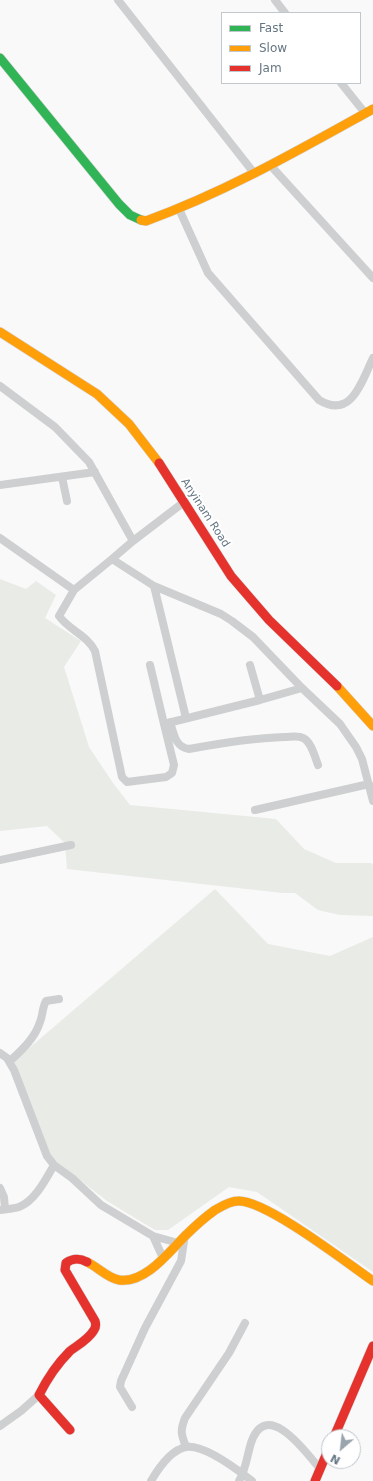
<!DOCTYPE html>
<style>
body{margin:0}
#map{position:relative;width:373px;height:1481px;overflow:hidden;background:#f9f9f9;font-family:"DejaVu Sans",sans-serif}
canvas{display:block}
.legend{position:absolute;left:221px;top:12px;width:140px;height:72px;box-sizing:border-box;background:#fff;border:1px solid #c1c8cd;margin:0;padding:5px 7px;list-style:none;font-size:12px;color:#657683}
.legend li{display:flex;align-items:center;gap:8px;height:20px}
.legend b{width:20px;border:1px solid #c1c8cd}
.north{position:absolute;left:321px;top:1429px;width:40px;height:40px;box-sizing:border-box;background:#fff;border:1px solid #c1c8cd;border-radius:50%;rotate:208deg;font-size:11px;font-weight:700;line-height:16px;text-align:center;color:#657683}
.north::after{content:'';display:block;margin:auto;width:14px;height:18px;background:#99a4ac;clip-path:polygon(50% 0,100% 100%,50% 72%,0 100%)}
</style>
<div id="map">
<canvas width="373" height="1481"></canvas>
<ul class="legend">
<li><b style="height:5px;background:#30b455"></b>Fast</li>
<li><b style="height:5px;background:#ff9f0a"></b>Slow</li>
<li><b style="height:5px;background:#e5322d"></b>Jam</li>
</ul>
<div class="north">N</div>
</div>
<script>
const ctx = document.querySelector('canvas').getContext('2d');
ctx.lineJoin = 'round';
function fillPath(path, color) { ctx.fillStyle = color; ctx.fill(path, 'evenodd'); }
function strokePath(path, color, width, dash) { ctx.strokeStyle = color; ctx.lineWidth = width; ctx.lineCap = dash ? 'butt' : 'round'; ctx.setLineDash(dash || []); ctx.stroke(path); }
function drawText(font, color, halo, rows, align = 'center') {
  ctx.font = font + ' "DejaVu Sans",sans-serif'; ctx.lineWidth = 4; ctx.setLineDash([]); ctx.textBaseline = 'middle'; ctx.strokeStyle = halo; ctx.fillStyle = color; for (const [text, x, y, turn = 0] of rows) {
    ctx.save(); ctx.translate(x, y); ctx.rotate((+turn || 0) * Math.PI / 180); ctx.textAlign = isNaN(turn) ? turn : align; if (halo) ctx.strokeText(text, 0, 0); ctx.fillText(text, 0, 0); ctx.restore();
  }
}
const green = new Path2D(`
 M0 579 26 589 36 581 56 595 45 618 81 641 64 667 89 747 113 783 130 805 276 819 304 849 336 863H371L373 865V916L340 915 318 910 295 893H283L67 869 65 843 47 826 0 831Z
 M215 889 268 944 330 956 373 937V1272L257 1192 229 1187 168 1230H155L107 1201 52 1158 14 1061Z`);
const street = new Path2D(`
 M118 0 254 173
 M275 0 285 13
 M341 83 365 113
 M271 166 373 278
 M179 209 208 273 319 400C352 420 362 380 373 358
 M0 386 55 427 89 462 133 541
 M62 477 67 501
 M0 485 95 472
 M184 502 133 541 112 559 154 586 221 614 232 621 253 637 302 688 340 724 356 747 362 759 373 801
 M0 538 74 590 112 559
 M154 586 186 718
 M74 590 59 616C69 630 87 635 95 651L122 777 127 782 166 777 172 773 174 765 164 724 260 700 302 688
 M150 665 164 724
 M250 665 260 700
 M170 722C174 734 175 747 189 749 221 743 252 738 285 737 290 737 298 735 303 738 311 741 315 757 318 765
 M255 810 369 784
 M0 860 71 845
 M0 1053 7 1058 14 1070 47 1156 54 1165 72 1178 101 1205 153 1236 178 1243
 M10 1061C22 1050 35 1038 40 1022 43 1015 42 1008 46 1001L59 999
 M0 1188 4 1197 5 1209
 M0 1210C6 1209 13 1209 19 1207 35 1201 46 1179 54 1165
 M153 1236 163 1258
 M132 1407 120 1387 121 1381 145 1328 181 1261 185 1235
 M0 1426 21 1411 39 1395
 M186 1447C181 1434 180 1431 185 1418L229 1353 245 1323
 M151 1481C158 1469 171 1450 186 1447 204 1444 238 1470 252 1481
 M239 1481C246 1469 247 1456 251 1443 266 1397 306 1452 320 1469`);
const fast = new Path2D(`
 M0 58 119 204 130 215 141 220`);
const slow = new Path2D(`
 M141 220 146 221C226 192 299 150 373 109
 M0 332 97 394 129 424 159 463
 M337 686 373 726
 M87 1262C98 1267 107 1278 119 1280 145 1284 169 1252 185 1236 194 1227 204 1218 215 1210 222 1206 230 1201 238 1201 266 1200 347 1263 373 1281`);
const jam = new Path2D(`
 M159 463 231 576 269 620 337 686
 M70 1430 39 1395C47 1379 57 1364 70 1351 78 1345 89 1339 94 1330 96 1327 96 1324 95 1321L65 1270 66 1263C73 1258 79 1258 87 1262
 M334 1437 373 1346
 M315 1481 329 1448`);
const streetNames = [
 ["Anyinam Road",205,513,57]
];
fillPath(green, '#e8ebe6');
strokePath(fast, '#d5d6d7', 10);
strokePath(slow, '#d5d6d7', 10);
strokePath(jam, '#d5d6d7', 10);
strokePath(street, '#cecfd0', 8);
strokePath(fast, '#30b455', 9);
strokePath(slow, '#ff9f0a', 9);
strokePath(jam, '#e5322d', 9);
drawText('11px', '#657683', '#fff', streetNames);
</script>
